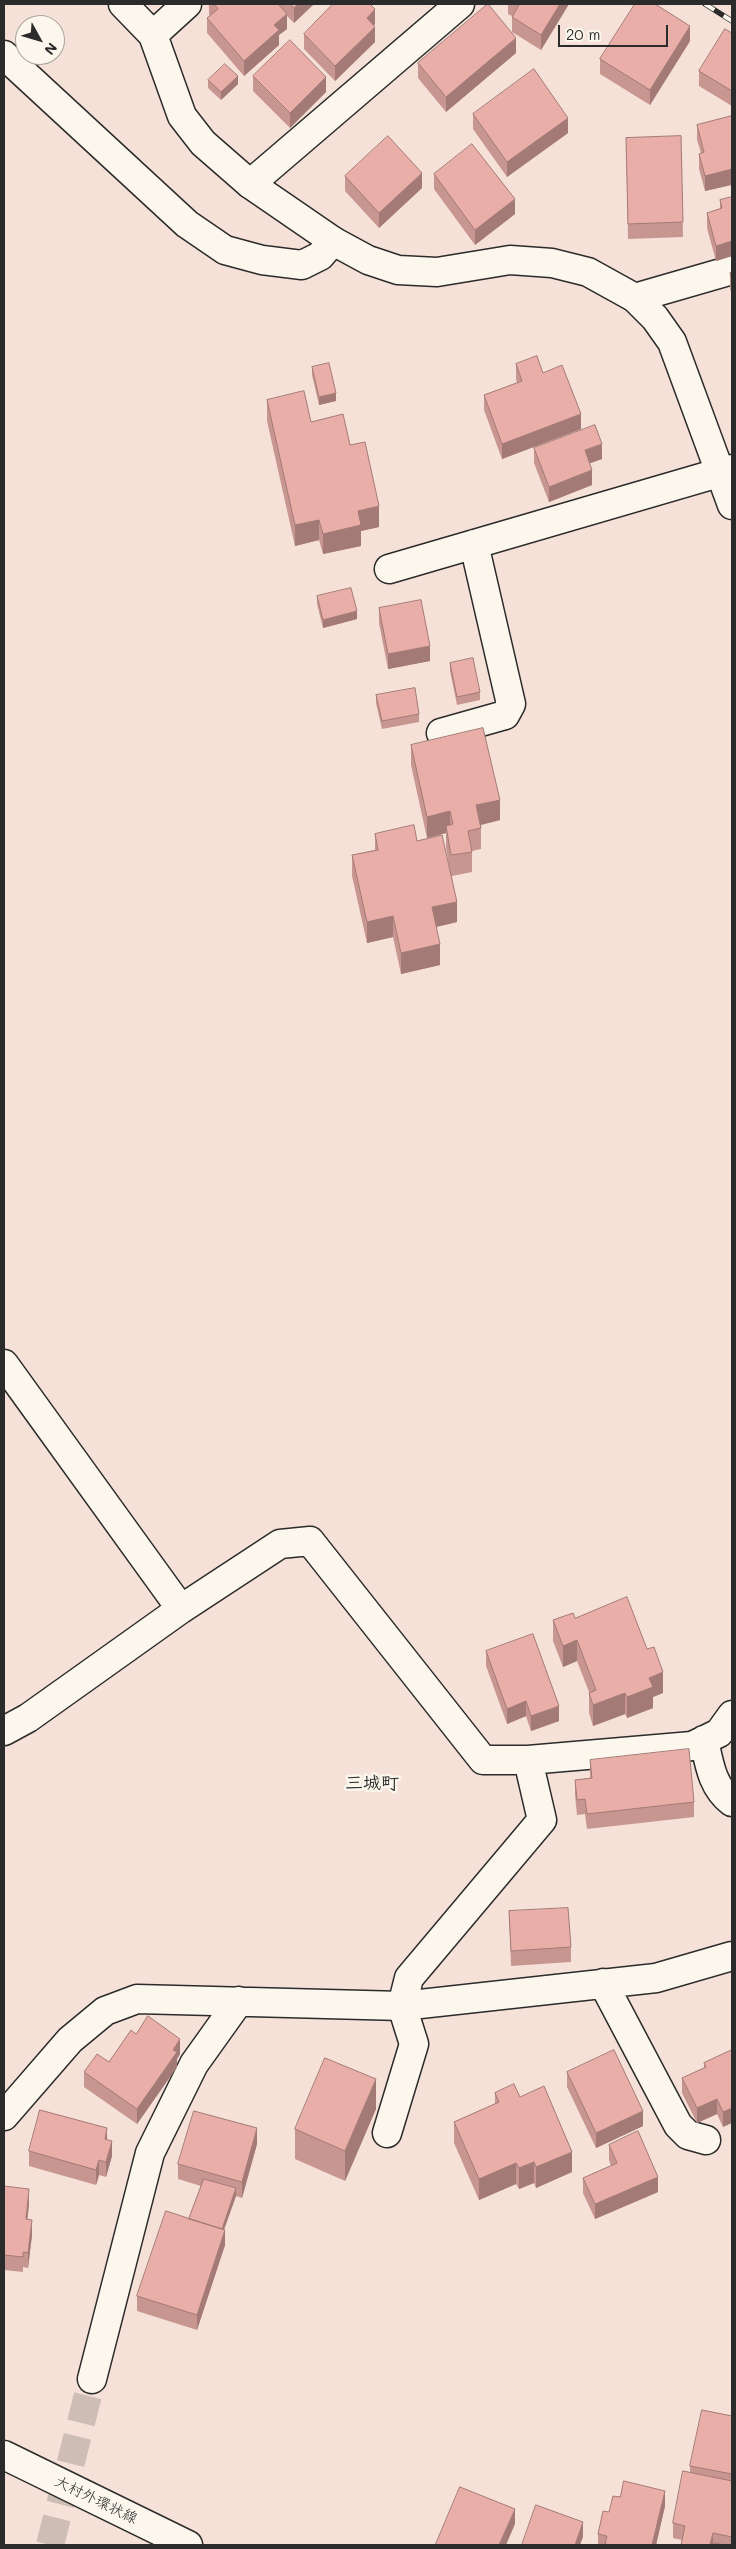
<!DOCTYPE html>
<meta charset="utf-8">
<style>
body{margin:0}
#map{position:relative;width:736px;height:2549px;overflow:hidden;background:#f6e1d8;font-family:Mali,sans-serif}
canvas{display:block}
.frame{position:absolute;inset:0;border:5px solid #2b2b2b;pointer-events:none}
.north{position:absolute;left:15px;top:15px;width:50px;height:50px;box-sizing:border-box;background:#fbf7ec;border:1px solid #a8a59f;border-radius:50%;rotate:129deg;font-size:14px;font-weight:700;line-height:20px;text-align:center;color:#2b2b2b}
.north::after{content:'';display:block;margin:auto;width:18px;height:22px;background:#2b2b2b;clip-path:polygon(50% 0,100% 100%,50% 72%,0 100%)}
.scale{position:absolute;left:558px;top:25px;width:110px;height:22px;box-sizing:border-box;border:2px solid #2b2b2b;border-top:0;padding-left:6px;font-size:15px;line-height:18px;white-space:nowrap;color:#2b2b2b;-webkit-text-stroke:4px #fbf7ec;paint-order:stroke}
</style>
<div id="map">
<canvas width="736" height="2549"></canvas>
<div class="frame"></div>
<div class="north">N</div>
<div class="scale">20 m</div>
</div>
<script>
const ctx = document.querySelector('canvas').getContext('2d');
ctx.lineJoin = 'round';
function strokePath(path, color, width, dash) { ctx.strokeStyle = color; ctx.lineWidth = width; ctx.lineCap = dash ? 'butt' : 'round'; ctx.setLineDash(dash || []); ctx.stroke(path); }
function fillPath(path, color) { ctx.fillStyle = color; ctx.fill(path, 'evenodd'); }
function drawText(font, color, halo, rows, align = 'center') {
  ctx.font = font + ' Mali,"Klee One",sans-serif'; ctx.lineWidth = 5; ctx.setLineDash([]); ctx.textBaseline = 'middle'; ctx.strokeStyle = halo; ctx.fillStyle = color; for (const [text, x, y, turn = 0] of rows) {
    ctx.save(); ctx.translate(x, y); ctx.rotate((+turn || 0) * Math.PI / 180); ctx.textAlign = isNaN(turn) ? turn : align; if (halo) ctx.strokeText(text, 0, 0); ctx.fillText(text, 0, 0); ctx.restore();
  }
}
const minorTunnel = new Path2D(`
 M50 2545 92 2379`);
const minor = new Path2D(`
 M153 35 187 4
 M4 55 187 224 225 250 262 260 302 265 320 256 333 241
 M250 184 460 4
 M635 298 732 270
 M389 569 732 469
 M441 733 505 715 511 704 474 544
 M4 1364 181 1609 280 1544 310 1541 483 1760H528
 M4 1731 28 1718 181 1609
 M704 1740C709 1763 712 1787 732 1802
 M603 1983 678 2125 688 2135 706 2140
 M4 2116 70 2040 105 2011 137 1999 402 2006 656 1978 732 1956
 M387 2133 414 2044 402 2006 409 1978 542 1820 528 1760 692 1746 719 1733 732 1715
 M92 2379 150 2153 194 2064 239 2001`);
const tertiary = new Path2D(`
 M123 4 153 35 182 116 203 143 250 184 333 241 368 260 398 270 437 272 510 260 552 263 588 272 635 298 655 318 672 342 732 505`);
const secondary = new Path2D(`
 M4 2455 188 2545`);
const rail = new Path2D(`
 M705 4 732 21`);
const wall = new Path2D(`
 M209 4H314L294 23 287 16V29L279 35V45L244 76 207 33V18L210 15 209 14Z
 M508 4H569L541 50 512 32V16L508 14Z
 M375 24 374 25 375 42 335 81 304 49V34Z
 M732 33V106L699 86V71Z
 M690 41 650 105 600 74V59Z
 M516 53 446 112 418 78V63Z
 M253 76 326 92 290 128 253 91Z
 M208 80 238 84 221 100 208 88Z
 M473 114 568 133 507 177 473 129Z
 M732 116V196L731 185 705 191 699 169V154L701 153 697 140V125Z
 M681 136 683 237 628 239 626 138Z
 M434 174 515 214 475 245 434 189Z
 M345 176 422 188 379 228 345 191Z
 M732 197V256L716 261 707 228V213L720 209V200Z
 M732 272V296L730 288V273Z
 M516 364 543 373 581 429 502 459 484 410V395L517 383 516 379Z
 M312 367 336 401 319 405 312 375Z
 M267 400 311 422 350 445 379 527 361 531V546L323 554 319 540 295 546 267 421Z
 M534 448 602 459 590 463 592 485 549 502 534 463Z
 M317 596 357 619 323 628 317 604Z
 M379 608 430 661 388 669 379 623Z
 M450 663 480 692V700L457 705 450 671Z
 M376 695 419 714V722L382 729 376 703Z
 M411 745 500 820 481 825V849L472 851V872L452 876 457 922 436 927 440 965 401 974 393 937 367 943 352 876V855L375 850V834L417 841 449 866 446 847V833L427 838 411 765Z
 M575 1618 663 1693 653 1697V1708L627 1718 625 1714 593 1726 589 1713V1692L577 1661 563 1667 553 1641V1620Z
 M486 1651 559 1721 531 1731 526 1716 507 1724 486 1666Z
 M590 1760 694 1802V1817L587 1829 585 1814 577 1815 575 1795V1780L590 1778Z
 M509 1911 571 1947V1962L511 1966Z
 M136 2034 180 2054 177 2059V2067L137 2124 84 2087V2072L109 2062Z
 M732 2050 723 2127 717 2114 697 2123 682 2093V2078L704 2068V2063Z
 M567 2072 643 2126 596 2148 567 2087Z
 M495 2093 520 2097 572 2172 536 2188 534 2183 519 2189 516 2184 479 2200 454 2143V2122L495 2104Z
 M376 2109 345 2181 295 2159V2129Z
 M107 2140 112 2156 106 2177 99 2175 96 2185 29 2166V2151Z
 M257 2144 242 2198 236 2196 224 2230 225 2245 197 2330 137 2311V2296L189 2219 201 2186 178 2179V2164Z
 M609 2145 658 2192 595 2219 583 2193V2178L611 2166 609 2160Z
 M4 2186 29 2204 27 2220 32 2235 28 2268 23 2267V2272L4 2270Z
 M732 2416V2545H681L682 2540 673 2538V2523L690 2473V2466Z
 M665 2506 656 2545H598V2534L609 2512Z`);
const shadedWall = new Path2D(`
 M298 4H314L294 23V8Z
 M560 4H569L541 50V35Z
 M375 9V24L367 33V18Z
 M287 14V29L279 35V45L244 76V61L274 25Z
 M690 26V41L650 105V90Z
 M375 27V42L335 81V66Z
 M516 38V53L446 112V97Z
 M238 76V84L221 100V92Z
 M326 77V92L290 128V113Z
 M568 118V133L507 177V162Z
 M732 169 731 185 705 191V176Z
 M422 173V188L379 228V213Z
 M515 199V214L475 245V230Z
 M732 241V256L716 261V246Z
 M336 393V401L319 405V397Z
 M581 414V429L502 459V444Z
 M602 444V459L585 465V450Z
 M592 470V485L549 502V487Z
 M379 506V527L361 531V546L323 554V534L358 511Z
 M319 520V540L295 546V525Z
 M357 611V619L323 628V620Z
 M430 646V661L388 669V654Z
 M500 800V820L476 826V805Z
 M450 811V832L446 826V833L427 838V817Z
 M457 902V922L432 928V907Z
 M393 916V937L367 943V922Z
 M440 944V965L401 974V953Z
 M577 1640V1661L563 1667V1646Z
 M663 1672V1693L653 1697V1708L627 1718V1697L649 1678Z
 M625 1693V1714L593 1726V1705Z
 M526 1701V1716L507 1724V1709Z
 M559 1706V1721L531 1731V1716Z
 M180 2039V2054L177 2059V2067L137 2124V2109Z
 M376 2079V2109L345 2181V2151Z
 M717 2099V2114L697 2123V2108Z
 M732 2108V2123L723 2127V2112Z
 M643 2111V2126L596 2148V2133Z
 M107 2128V2143L105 2139Z
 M257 2128V2144L242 2198V2182Z
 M112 2141V2156L106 2177V2162Z
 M572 2152V2172L536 2188V2167Z
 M99 2160V2175L96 2185V2170Z
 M534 2162V2183L519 2189V2168Z
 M516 2163V2184L479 2200V2179Z
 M658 2177V2192L595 2219V2204Z
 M236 2188V2196L219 2243V2236Z
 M29 2189V2204L26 2234V2219Z
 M32 2220V2235L28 2268V2253Z
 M225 2230V2245L197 2330V2315Z
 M665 2491V2506L656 2545H652Z
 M515 2509V2524L506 2545H499Z
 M583 2522V2537L580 2545H575Z
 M713 2533V2545H710Z`);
const building = new Path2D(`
 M214 4H278L287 14 274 25 279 30 244 61 207 18 218 9Z
 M290 4H298L294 8Z
 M333 4H370L375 9 367 18 375 27 335 66 304 34Z
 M488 4 516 38 446 97 418 63Z
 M517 4H560L541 35 512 17 519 5Z
 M635 4H655L690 26 650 90 600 59Z
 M725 29 732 33V91L699 71Z
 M290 40 326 77 290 113 253 76Z
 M225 64 238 76 221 92 208 80Z
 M534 69 568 118 507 162 473 114Z
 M732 116V169L705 176 699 154 704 152 697 125Z
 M388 136 422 173 379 213 345 176Z
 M681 136 683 222 628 224 626 138Z
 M472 144 515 199 475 230 434 174Z
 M732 197V241L716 246 707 213 722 208 720 200Z
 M732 272V281L730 273Z
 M537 356 543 373 562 365 581 414 502 444 484 395 522 381 516 364Z
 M329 363 336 393 319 397 312 367Z
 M304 391 311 422 343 414 350 445 365 442 379 506 358 511 361 525 323 534 319 520 295 525 267 400Z
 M595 425 602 444 585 450 592 470 549 487 534 448Z
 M351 588 357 611 323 620 317 596Z
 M421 600 430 646 388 654 379 608Z
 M473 658 480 692 457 697 450 663Z
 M415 688 419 714 382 721 376 695Z
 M483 728 500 800 476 805 481 828 468 831 472 852 451 855 446 826 453 824 450 811 427 817 411 745Z
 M414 825 417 841 442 835 457 902 432 907 440 944 401 953 393 916 367 922 352 855 378 850 375 834Z
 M627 1597 647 1649 654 1647 663 1672 649 1678 653 1687 627 1697 625 1693 593 1705 589 1693 596 1690 577 1640 563 1646 553 1620 573 1613 575 1618Z
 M533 1634 559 1706 531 1716 526 1701 507 1709 486 1651Z
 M689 1749 694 1802 587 1814 585 1799 577 1800 575 1780 592 1778 590 1760Z
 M568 1908 571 1947 511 1951 509 1911Z
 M148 2016 180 2039 173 2050 177 2052 137 2109 84 2072 97 2054 109 2062 131 2030 136 2034Z
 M614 2050 643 2111 596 2133 567 2072Z
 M732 2050V2108L723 2112 717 2099 697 2108 682 2078 706 2067 704 2063Z
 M325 2058 376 2079 345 2151 295 2129Z
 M514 2084 520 2097 544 2086 572 2152 536 2167 534 2162 519 2168 516 2163 479 2179 454 2122 499 2102 495 2093Z
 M40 2110 107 2128 105 2139 112 2141 106 2162 99 2160 96 2170 29 2151Z
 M194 2111 257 2128 242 2182 178 2164Z
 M638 2131 658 2177 595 2204 583 2178 617 2163 609 2145Z
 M204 2179 236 2188 222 2229 189 2219Z
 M4 2186 29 2189 26 2219 32 2220 28 2253 23 2252V2257L4 2255Z
 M166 2211 225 2230 197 2315 137 2296Z
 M702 2410 732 2416V2474L690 2466Z
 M683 2471 732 2481V2537L713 2533 710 2545H681L685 2526 673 2523Z
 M624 2481 665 2491 652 2545H611L605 2544 607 2536 598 2534 603 2511 609 2512 613 2496 620 2497Z
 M460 2487 515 2509 499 2545H439L436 2544Z
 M536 2505 583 2522 575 2545H522Z
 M715 2543 723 2545H714Z`);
const streetNames = [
 ["大村外環状線",96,2500,26]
];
const quarterNames = [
 ["三城町",372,1783]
];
strokePath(minorTunnel, '#cdbdb5', 28, [28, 14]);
strokePath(minor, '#2b2b2b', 31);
strokePath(tertiary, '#2b2b2b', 31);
strokePath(secondary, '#2b2b2b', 31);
strokePath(minor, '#fbf7ec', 28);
strokePath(tertiary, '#fbf7ec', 28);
strokePath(secondary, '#fbf7ec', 28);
strokePath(rail, '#2b2b2b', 5.5);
strokePath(rail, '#fbf7ec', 4, [11]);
fillPath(wall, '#c89690');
fillPath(shadedWall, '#a37a76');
fillPath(building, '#e9aea8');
strokePath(building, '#a37a76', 1);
drawText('15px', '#2b2b2b', '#fbf7ec', streetNames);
drawText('bold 18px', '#2b2b2b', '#fbf7ec', quarterNames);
</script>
